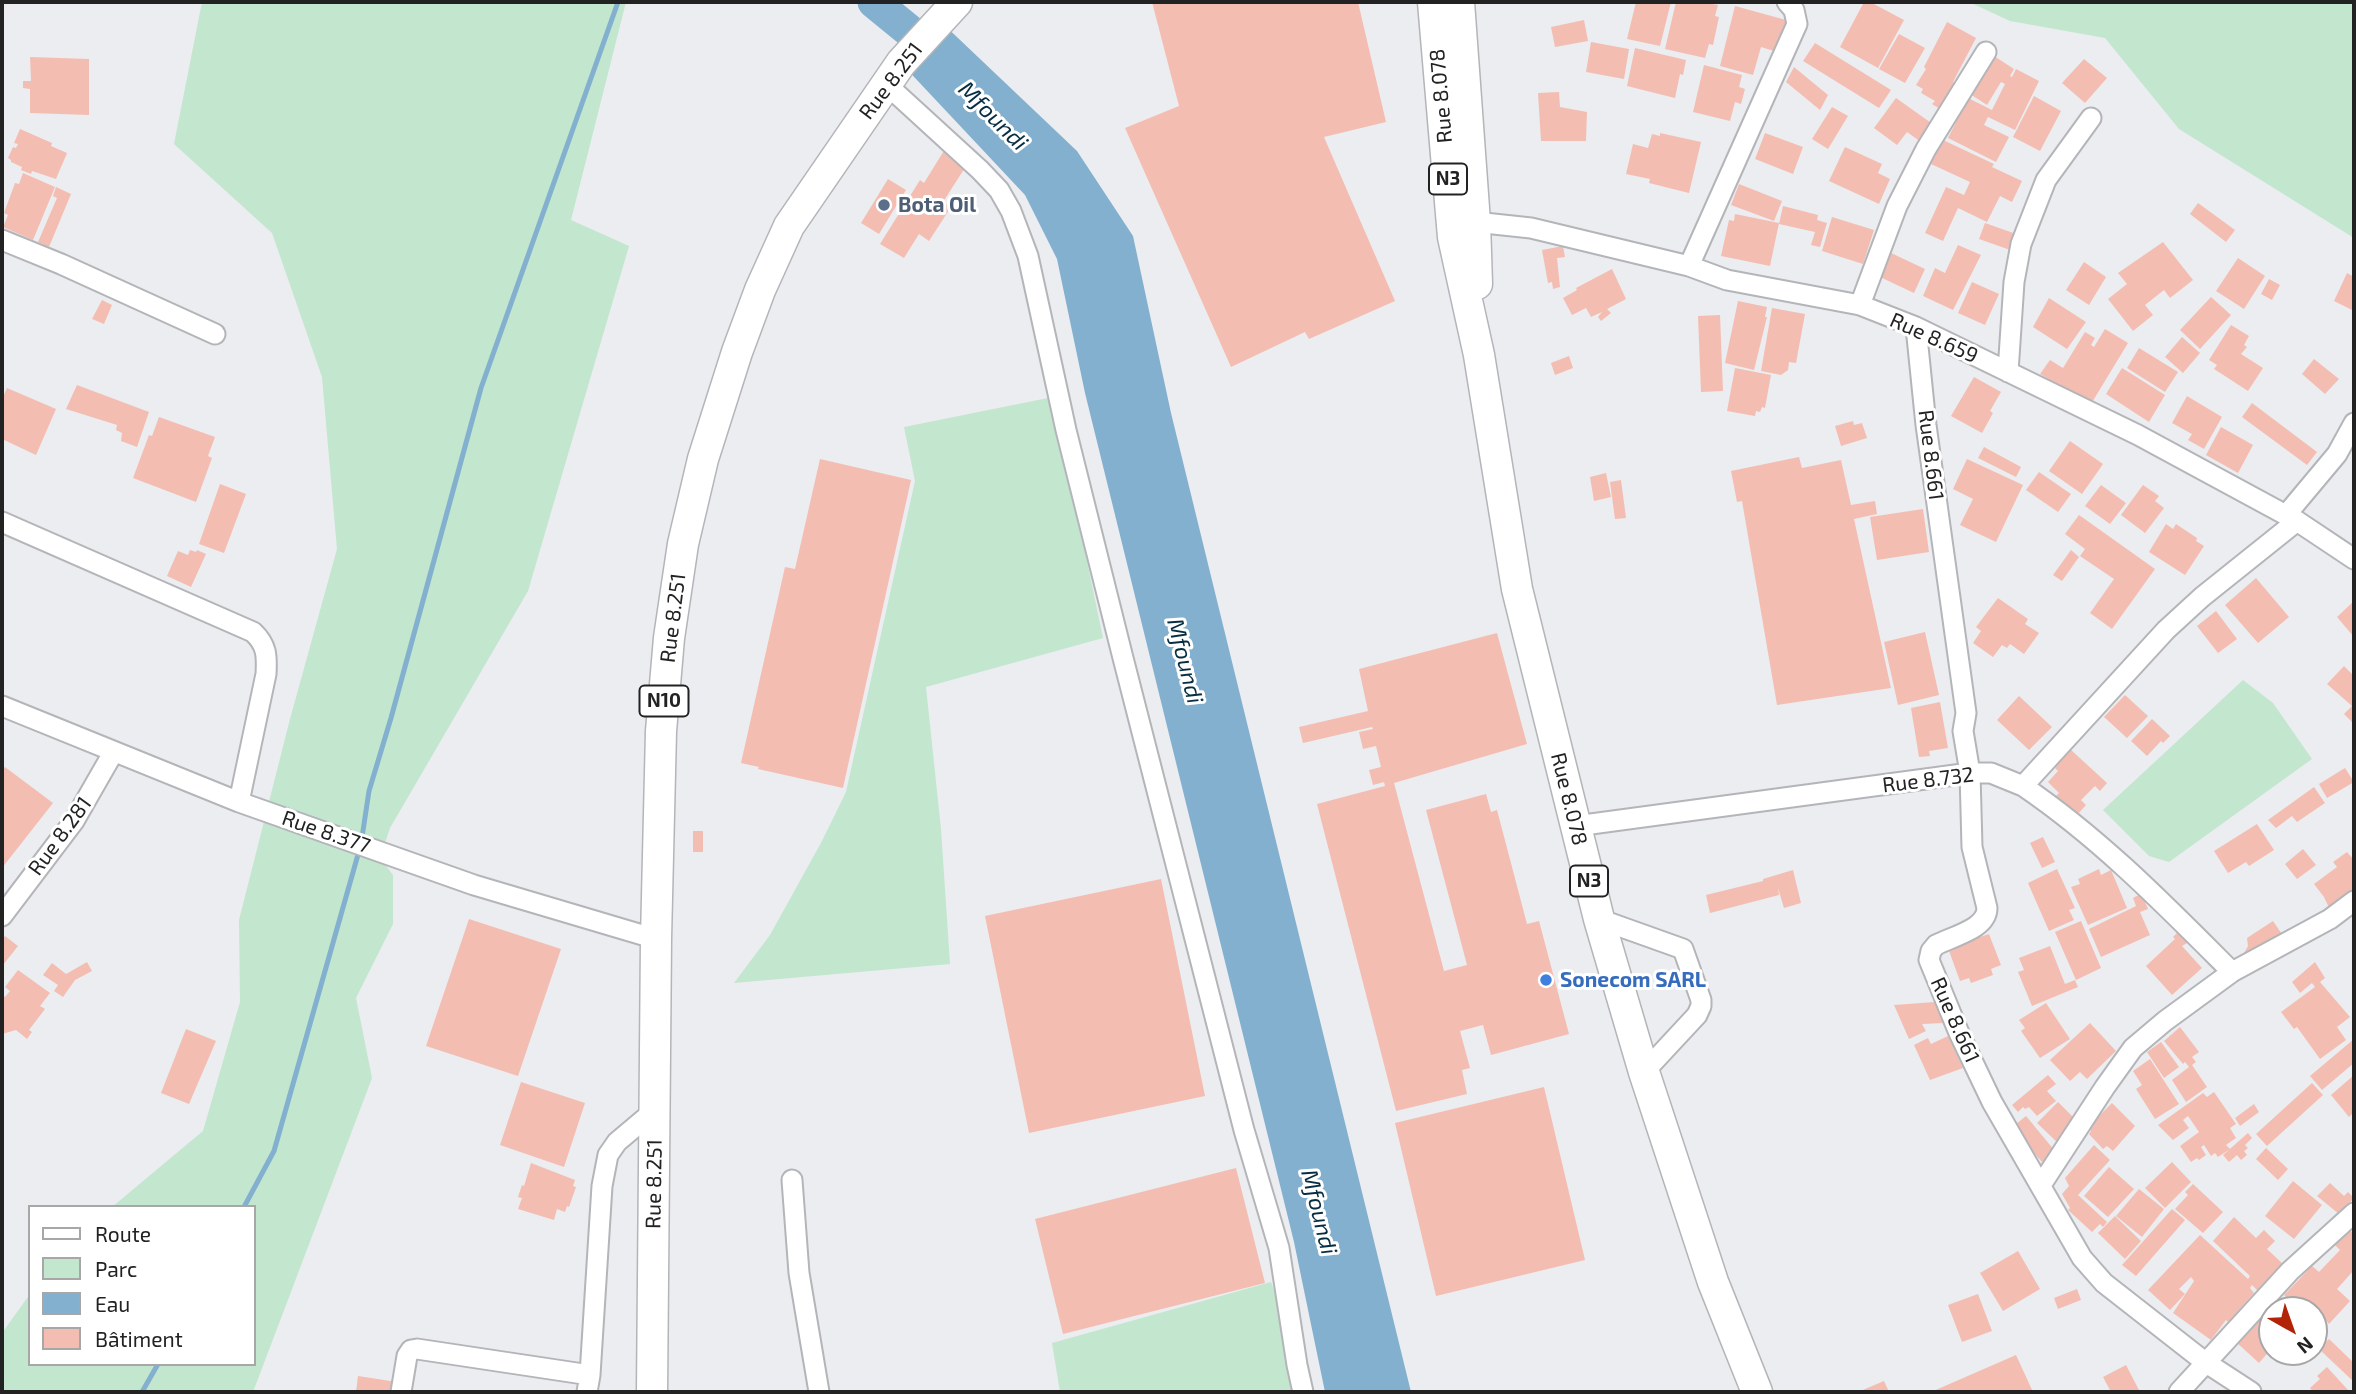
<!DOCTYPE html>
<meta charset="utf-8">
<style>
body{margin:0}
#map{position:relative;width:2356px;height:1394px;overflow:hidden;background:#ebedf0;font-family:"Exo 2",sans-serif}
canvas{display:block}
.frame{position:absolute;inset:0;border:4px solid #222223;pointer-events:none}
.legend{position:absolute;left:28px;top:1205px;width:228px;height:161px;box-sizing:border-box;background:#fff;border:2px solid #a7a7a7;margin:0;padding:9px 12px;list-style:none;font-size:21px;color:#222223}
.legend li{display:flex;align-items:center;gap:14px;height:35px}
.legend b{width:35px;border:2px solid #a7a7a7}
.north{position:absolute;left:2258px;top:1296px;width:70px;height:70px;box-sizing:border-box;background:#fff;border:2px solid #a7a7a7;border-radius:50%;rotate:140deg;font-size:19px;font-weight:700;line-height:28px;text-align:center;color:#222223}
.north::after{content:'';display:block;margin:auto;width:24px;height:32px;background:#b12408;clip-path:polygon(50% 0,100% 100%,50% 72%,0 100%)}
</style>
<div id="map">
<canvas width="2356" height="1394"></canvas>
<div class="frame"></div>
<ul class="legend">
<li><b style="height:9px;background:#fff"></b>Route</li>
<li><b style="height:19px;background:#c3e6cf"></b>Parc</li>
<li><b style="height:19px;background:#83b0cf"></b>Eau</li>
<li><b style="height:19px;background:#f4bdb2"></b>Bâtiment</li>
</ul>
<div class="north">N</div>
</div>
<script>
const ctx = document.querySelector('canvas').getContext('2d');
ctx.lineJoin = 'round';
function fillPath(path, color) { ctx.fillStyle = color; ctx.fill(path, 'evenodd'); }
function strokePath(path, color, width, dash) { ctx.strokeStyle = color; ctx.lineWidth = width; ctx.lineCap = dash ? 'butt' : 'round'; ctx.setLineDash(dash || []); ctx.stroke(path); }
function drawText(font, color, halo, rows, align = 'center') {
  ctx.font = font + ' "Exo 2",sans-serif'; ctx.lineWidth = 6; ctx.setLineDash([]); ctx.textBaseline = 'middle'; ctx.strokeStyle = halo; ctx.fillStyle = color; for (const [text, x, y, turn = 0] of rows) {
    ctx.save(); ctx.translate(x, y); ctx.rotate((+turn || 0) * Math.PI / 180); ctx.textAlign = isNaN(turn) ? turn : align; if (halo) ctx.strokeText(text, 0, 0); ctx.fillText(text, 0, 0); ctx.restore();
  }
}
const green = new Path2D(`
 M202 2H626L571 220 629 246 528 591 390 828 380 858 393 875V924L356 998 372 1078 253 1392H2V1333L30 1294V1364H254V1207H112L203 1131 240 1002 239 920 290 719 337 549 322 377 272 233 174 144Z
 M1969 2H2354V238L2179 129 2105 38 2010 21Z
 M1053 397 1103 638 926 687 941 829 950 964 734 983 770 935 822 841 846 792 915 481 904 427Z
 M2243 680 2273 703 2312 759 2169 862 2149 856 2103 810Z
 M1271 1282 1284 1316 1295 1392H1060L1052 1343Z`);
const water = new Path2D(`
 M939 20 1077 151 1133 236 1171 413 1411 1392H1325L1294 1242 1085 393 1057 259 1025 195 901 63Z`);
const stream = new Path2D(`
 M244 1207 274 1151 361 844 369 791 391 718 481 388 618 2
 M142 1392 158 1364`);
const river = new Path2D(`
 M874 2 912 33 943 63`);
const building = new Path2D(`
 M1152 2H1358L1386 122 1324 137 1395 301 1309 339 1305 332 1231 367 1125 128 1179 106Z
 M1636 2H1671L1660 46 1627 39Z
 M1676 2H1702L1718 5 1715 16 1719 17 1713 45 1709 44 1705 58 1665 49Z
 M1864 2H1870L1904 20 1878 68 1840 47Z
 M1735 6 1786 20 1777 52 1761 47 1753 75 1720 66Z
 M1584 20 1588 41 1555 47 1551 27Z
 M1947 22 1976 38 1953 82 1962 86 1945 112 1932 104 1935 101 1921 93 1923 89 1916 85 1926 69 1924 67Z
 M1899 34 1925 48 1905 83 1879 69Z
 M1591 42 1629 49 1624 79 1586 72Z
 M1815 43 1891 90 1879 108 1803 61Z
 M1635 48 1686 60 1683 75 1680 74 1675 98 1627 86Z
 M1994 56 2014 69 2010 76 2012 77 2016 69 2039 81 2015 130 1988 117 1984 125 2009 137 1996 162 1948 138 1968 98 1992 110 2005 84 2001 82 1987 105 1970 94Z
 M30 57 89 59V115L30 113V89L23 88V81H31Z
 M2084 59 2107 78 2085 103 2062 83Z
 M1704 65 1742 75 1739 87 1745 89 1741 104 1735 102 1730 121 1693 112Z
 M1794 67 1828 95 1820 110 1786 82Z
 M1559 92 1560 107 1587 112 1586 141H1541L1538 93Z
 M2034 96 2061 111 2040 151 2013 137Z
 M1896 98 1934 125 1921 142 1907 132 1897 145 1874 128Z
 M1832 107 1848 116 1828 149 1812 139Z
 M20 129 52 143 51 146 67 153 56 179 32 171 31 174 21 170 22 167 11 162V160L8 158 13 147 16 148 18 144 14 143Z
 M1660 133 1701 142 1689 193 1649 183 1650 179 1626 174 1633 144 1648 148 1652 134 1660 136Z
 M1765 133 1803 147 1793 174 1755 159Z
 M1943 140 1994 164 1992 167 2022 181 2012 202 2000 196 1987 222 1958 208 1943 241 1925 233 1946 187 1964 195 1970 182 1931 164Z
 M1845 147 1882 164 1878 173 1890 179 1879 204 1829 181Z
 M945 149 968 163 943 202 951 207 929 241 919 234 904 258 880 244 920 180 924 183Z
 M23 173 55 187 33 240 3 227 8 215 4 213 15 183 19 184Z
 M888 179 906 190 879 234 861 223Z
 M1739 184 1782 201 1774 221 1731 205Z
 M56 187 71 194 49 247 38 242 57 198 53 196Z
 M2198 203 2235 230 2226 242 2190 214Z
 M1783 206 1818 215 1817 220 1827 223 1820 247 1811 245 1815 232 1779 224Z
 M1735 214 1779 223 1770 266 1721 256 1729 220 1734 221Z
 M1832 217 1874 230 1863 264 1822 251Z
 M1985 223 2019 235 2013 251 1979 239Z
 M2163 242 2193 280 2170 298 2164 290 2145 305 2153 315 2133 331 2108 299 2127 284 2118 273Z
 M1958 245 1981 255 1953 310 1923 296 1935 268 1945 273Z
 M1563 246 1565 257 1557 258 1560 287 1553 289 1552 282 1548 283 1542 250Z
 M1891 253 1925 269 1914 293 1880 277Z
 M2238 258 2265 276 2244 309 2216 291Z
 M2084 262 2106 277 2089 305 2066 290Z
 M1612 269 1626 299 1607 309 1611 313 1601 321 1598 317 1602 312 1591 317 1586 308 1572 315 1563 298 1577 290 1576 288Z
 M2347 273 2354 277V311L2334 301Z
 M2269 279 2280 285 2272 300 2261 294Z
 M1972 282 1999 294 1985 325 1958 313Z
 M2211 297 2231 315 2200 349 2180 330Z
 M2049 298 2086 322 2067 349 2033 327Z
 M102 300 112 305 104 324 92 319Z
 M1738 301 1767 307 1765 317H1767L1754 370 1725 363Z
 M1772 308 1805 314 1796 363 1789 362 1788 370 1781 375 1761 371Z
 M1720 315 1723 391 1701 392 1698 316Z
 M2231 325 2249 336 2244 345 2247 347 2241 354 2263 368 2248 391 2214 369 2217 365 2209 360Z
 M2105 329 2128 343 2091 404 2040 374 2050 360 2063 368 2085 332 2095 338 2091 345 2094 347Z
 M2182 337 2200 353 2183 373 2165 357Z
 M2139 348 2178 372 2165 392 2127 368Z
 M1569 356 1573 368 1555 375 1551 363Z
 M2314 359 2339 379 2325 394 2302 374Z
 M1735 368 1771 375 1765 408 1762 407 1760 412 1756 411 1755 416 1727 411Z
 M2122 368 2165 395 2149 422 2106 394Z
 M1974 377 2001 392 1990 411 1993 413 1982 433 1951 416Z
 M77 385 149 412 137 447 121 441 122 433 116 430 117 425 66 409Z
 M7 388 56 409 36 455 2 439V399Z
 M2187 396 2222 417 2204 449 2188 440 2192 434 2172 423Z
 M2252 403 2317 452 2307 465 2242 417Z
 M159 417 215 437 208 456 212 458 196 502 133 478 149 435 152 436Z
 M1853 421 1854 425 1862 423 1867 438 1841 446 1835 426Z
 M2221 427 2253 445 2238 473 2206 455Z
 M2070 441 2103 464 2082 494 2049 471Z
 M1984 447 2021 467 2016 477 1978 458Z
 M1799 457 1802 468 1841 460 1851 505 1875 501 1877 514 1854 519 1891 688 1777 705 1742 501 1737 502 1731 471Z
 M820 459 911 480 843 788 758 769 759 767 741 763 785 567 795 569Z
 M1967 459 2023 485 1996 542 1960 525 1973 499 1953 489Z
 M2039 472 2071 494 2058 512 2026 490Z
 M1606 473 1611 497 1594 501 1590 477Z
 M1621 480 1626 518 1615 519 1610 482Z
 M220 484 246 494 224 553 199 544Z
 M2101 485 2126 503 2110 524 2085 506Z
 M2143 485 2159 496 2155 501 2164 508 2145 533 2121 515Z
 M1923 509 1929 552 1877 560 1870 517Z
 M2079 515 2155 569 2112 629 2090 613 2114 579 2080 556 2085 549 2065 534Z
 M2166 524 2173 529 2176 524 2197 538 2196 541 2204 546 2185 575 2149 552Z
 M190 550 196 552 197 550 206 554 191 587 167 576 178 551 188 555Z
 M2071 550 2079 557 2062 581 2053 575Z
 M2256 578 2289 617 2258 643 2225 605Z
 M1998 598 2028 619 2025 624 2039 633 2024 654 2010 644 2007 648 2002 645 1993 657 1973 643 1981 631 1976 627Z
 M2354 601V637L2337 617Z
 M2216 611 2237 639 2218 653 2197 626Z
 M1925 632 1939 695 1898 705 1884 642Z
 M1497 633 1527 744 1394 783 1444 971 1467 965 1426 810 1486 794 1491 812 1497 810 1527 924 1539 921 1569 1034 1491 1055 1483 1025 1460 1031 1470 1068 1462 1070 1467 1094 1396 1111 1317 804 1385 786 1384 782 1373 785 1369 770 1381 767 1376 746 1363 749 1359 732 1373 729 1372 727 1303 743 1299 727 1368 711 1359 669Z
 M2344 666 2354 676V724L2344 714 2352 706 2327 684Z
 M2125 695 2148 716 2127 738 2104 717Z
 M2019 696 2052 727 2029 750 1997 720Z
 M1940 702 1948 748 1929 751 1930 756 1919 757 1911 708Z
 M2152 719 2170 736 2163 743 2161 741 2147 756 2131 741Z
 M2070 749 2107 783 2100 791 2095 786 2081 800 2086 805 2077 815 2056 796 2059 793 2048 782 2058 771 2055 768Z
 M5 767 53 803 2 868V771Z
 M2345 768 2354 782 2327 798 2319 784Z
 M2314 787 2325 803 2297 822 2292 816 2276 828 2268 820Z
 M2257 824 2274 850 2249 866 2246 862 2228 873 2214 851Z
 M693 831H703V852H693Z
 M2043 837 2055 862 2042 868 2030 843Z
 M2303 849 2316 865 2297 879 2285 864Z
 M2347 852 2354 860V894L2331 912 2324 897 2314 884 2337 867 2333 862Z
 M2057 869 2075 908 2069 910 2074 920 2049 931 2028 883Z
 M2099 869 2101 875 2111 870 2127 908 2088 925 2071 887 2080 884 2078 879Z
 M1793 870 1801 903 1784 908 1778 888 1779 895 1710 913 1706 895 1763 881V879Z
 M1161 879 1205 1096 1029 1133 985 916Z
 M2144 892 2151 899 2145 902 2148 909 2140 912 2150 935 2101 957 2089 929 2136 906 2133 898Z
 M469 919 561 949 518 1076 426 1046Z
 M2081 921 2101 968 2076 980 2055 932Z
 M2273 921 2284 937 2249 961 2244 953 2248 946 2247 938Z
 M2181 929 2192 940 2182 946 2202 968 2172 995 2146 966 2175 939 2173 937Z
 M1989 934 2001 965 1991 969 1993 975 1971 983 1969 978 1960 981 1948 948Z
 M5 936 18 946 3 965 2 941Z
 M2050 946 2065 984 2075 980 2078 987 2032 1006 2018 972 2024 970 2019 958Z
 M87 962 92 971 75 980 63 997 54 991 58 985 43 975 52 963 66 974Z
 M2315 962 2325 978 2320 982 2350 1017 2337 1027 2346 1040 2320 1059 2297 1027 2294 1029 2281 1012 2315 987 2312 983 2300 993 2292 982Z
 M18 970 50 993 40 1006 45 1009 29 1030 32 1032 27 1039 16 1030 2 1034V994L5 997 10 991 5 987Z
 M1935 1002 1944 1023 1922 1024 1926 1031 1909 1039 1894 1005Z
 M2046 1003 2070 1039 2040 1058 2021 1031 2025 1028 2019 1020Z
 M2090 1023 2116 1051 2087 1079 2080 1072 2070 1081 2050 1060Z
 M2180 1027 2199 1052 2192 1057 2196 1062 2192 1065 2207 1087 2186 1102 2172 1080 2189 1067 2185 1062 2183 1064 2164 1041Z
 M186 1029 216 1041 189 1104 161 1093Z
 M1948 1036 1963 1068 1930 1080 1914 1045 1928 1038 1931 1044Z
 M2354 1039V1063L2322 1090 2310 1076Z
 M2161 1042 2179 1067 2164 1078 2147 1052Z
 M2150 1059 2179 1104 2155 1119 2136 1089 2142 1085 2133 1071Z
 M2048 1075 2056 1084 2047 1091 2056 1101 2037 1116 2029 1107 2025 1109 2023 1107 2018 1112 2012 1105Z
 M2354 1075V1112L2349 1117 2331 1095Z
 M521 1082 585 1103 564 1167 500 1145Z
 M2312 1083 2323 1095 2267 1146 2256 1134Z
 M1544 1087 1585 1260 1436 1296 1395 1123Z
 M2214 1092 2236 1124 2230 1128 2236 1138 2226 1145 2230 1149 2218 1157 2215 1153 2211 1156 2204 1145 2201 1147 2206 1155 2199 1160 2197 1158 2191 1162 2180 1146 2199 1132 2188 1116 2183 1120 2189 1128 2173 1140 2158 1125 2203 1093 2207 1097Z
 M2058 1102 2074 1118 2070 1123 2076 1129 2060 1145 2037 1123Z
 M2112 1103 2135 1126 2113 1151 2107 1146 2103 1149 2089 1134 2091 1131 2088 1127Z
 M2254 1104 2259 1112 2240 1126 2235 1118Z
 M2026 1116 2055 1151 2042 1162 2022 1139 2016 1124Z
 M2248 1133 2252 1138 2245 1145 2248 1148 2244 1151 2247 1155 2241 1160 2237 1155 2229 1162 2223 1155Z
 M2094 1145 2110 1160 2078 1195 2107 1222 2103 1227 2100 1224 2092 1232 2068 1210 2070 1208 2062 1194 2069 1186 2065 1178Z
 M2266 1148 2288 1169 2278 1180 2256 1159Z
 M2172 1162 2191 1182 2165 1208 2145 1188Z
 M531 1163 575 1180 573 1186 576 1187 569 1207 567 1206 565 1212 557 1209 554 1220 518 1209 522 1198 518 1197 522 1185 524 1186Z
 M2109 1167 2134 1189 2108 1217 2084 1196Z
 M1236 1168 1265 1283 1063 1334 1035 1219Z
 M2293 1181 2322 1205 2294 1239 2265 1216Z
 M2330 1183 2344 1196 2348 1192 2354 1198 2339 1214 2317 1196Z
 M2193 1184 2223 1212 2203 1233 2175 1209 2188 1195 2185 1192Z
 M2139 1189 2164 1209 2142 1237 2116 1216Z
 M2172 1209 2185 1220 2136 1276 2122 1265Z
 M2115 1216 2141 1241 2125 1259 2098 1233Z
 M2234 1217 2256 1238 2264 1230 2275 1241 2267 1249 2283 1264 2258 1291 2252 1285 2250 1288 2254 1293 2228 1322 2226 1320 2211 1340 2173 1313 2194 1281 2191 1277 2179 1289 2185 1294 2170 1310 2148 1290 2200 1235 2248 1279 2250 1276 2213 1241Z
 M2349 1229 2354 1235V1270L2337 1289 2350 1301 2329 1324 2320 1314 2316 1318 2314 1310H2307L2296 1299 2292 1304 2284 1295 2312 1266 2319 1272 2340 1250 2334 1244Z
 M2018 1251 2040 1289 2003 1311 1980 1273Z
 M2077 1289 2081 1300 2058 1309 2054 1298Z
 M1978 1294 1992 1331 1962 1342 1948 1305Z
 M2272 1304 2279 1310H2272V1348L2259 1363 2236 1342Z
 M2329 1339 2354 1363V1382L2319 1349Z
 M2016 1355 2033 1392H1931Z
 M2126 1365 2140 1392H2111L2103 1377Z
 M2327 1367 2348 1390 2345 1392H2313L2310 1388 2320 1379 2317 1376Z
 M358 1376 397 1382 395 1392H356Z
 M1884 1381 1889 1392H1858Z`);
const minor = new Path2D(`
 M886 84 980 170 999 190 1011 211 1028 256 1066 430 1122 654 1244 1130 1279 1248 1297 1365 1303 1392
 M1475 222 1531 228 1689 266 1727 280 1860 305 1916 327 2138 435 2297 521 2354 559
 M2 240 61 264 215 334
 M1689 266 1797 24 1794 10 1787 2
 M1860 305 1897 206 1926 149 1986 52
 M1916 327 1926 425 1966 713 1963 731 1970 773 1972 847 1987 908C1987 929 1953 936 1936 945L1931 951 1929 960 1959 1033 1992 1102 2082 1258 2104 1283 2205 1362 2251 1392
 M2008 372 2014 282 2021 244 2046 180 2091 118
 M2286 515 2337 454 2354 423
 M2 522 253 632C267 645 267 656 266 674L239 802
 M2 706 239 802 474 885 656 939
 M2023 786C2101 839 2166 906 2232 972
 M1576 826 1970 773H1991L2023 786 2166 630 2202 597 2297 521
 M2 916 74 821 113 753
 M1599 919 1683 949 1701 1000V1006L1697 1015 1644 1072
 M792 1180 799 1273 819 1392
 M2041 1185 2105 1087 2133 1048 2165 1021 2232 972 2330 919 2354 901
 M401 1392 407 1356 411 1350 417 1349 590 1375
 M587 1392 590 1375 602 1186 608 1155 617 1142 655 1110
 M2179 1392 2290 1271 2354 1213`);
const highway = new Path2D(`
 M1433 2 1453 237 1479 355 1517 589 1599 919 1644 1072 1713 1282 1757 1392
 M1459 2 1475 222 1477 284
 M652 1392 656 939 661 731 669 638 683 544 703 459 737 352 760 290 789 226 901 63 957 2`);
const markers = [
 [884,205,7,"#5c6f8a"],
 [1546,980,7,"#3f7fe0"]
];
const shields = [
 [1448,179,38],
 [664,701,49],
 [1589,881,38]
];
const shieldNames = [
 ["N3",1448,179],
 ["N10",664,701],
 ["N3",1589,881]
];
const streetNames = [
 ["Rue 8.251",891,81,-53],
 ["Rue 8.078",1441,96,-95],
 ["Rue 8.659",1934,338,24],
 ["Rue 8.661",1931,455,83],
 ["Rue 8.251",673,618,-83],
 ["Rue 8.732",1928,780,-7],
 ["Rue 8.078",1569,799,76],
 ["Rue 8.377",326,832,19],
 ["Rue 8.281",60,836,-54],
 ["Rue 8.661",1955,1020,66],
 ["Rue 8.251",654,1184,-89]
];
const serviceNames = [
 ["Bota Oil",898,205]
];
const shopNames = [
 ["Sonecom SARL",1560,980]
];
const waterNames = [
 ["Mfoundi",993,116,45],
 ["Mfoundi",1185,661,76],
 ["Mfoundi",1319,1212,76]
];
fillPath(green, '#c3e6cf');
fillPath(water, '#83b0cf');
strokePath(stream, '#83b0cf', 5);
strokePath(river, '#83b0cf', 33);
fillPath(building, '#f4bdb2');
strokePath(minor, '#b4b5b9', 23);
strokePath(highway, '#b4b5b9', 33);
strokePath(minor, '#fff', 19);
strokePath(highway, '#fff', 30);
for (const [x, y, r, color] of markers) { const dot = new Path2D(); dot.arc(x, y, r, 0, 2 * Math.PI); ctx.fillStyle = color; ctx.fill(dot); strokePath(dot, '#fff', 2.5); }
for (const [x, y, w] of shields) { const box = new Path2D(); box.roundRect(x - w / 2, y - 15.5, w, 31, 5); ctx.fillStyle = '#fff'; ctx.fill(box); strokePath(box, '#222223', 2); }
drawText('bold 19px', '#222223', null, shieldNames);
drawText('21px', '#222223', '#fff', streetNames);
drawText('bold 21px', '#4e5e75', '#fff', serviceNames, 'left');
drawText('bold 21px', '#366cbe', '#fff', shopNames, 'left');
drawText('italic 23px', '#072d43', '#fff', waterNames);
</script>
